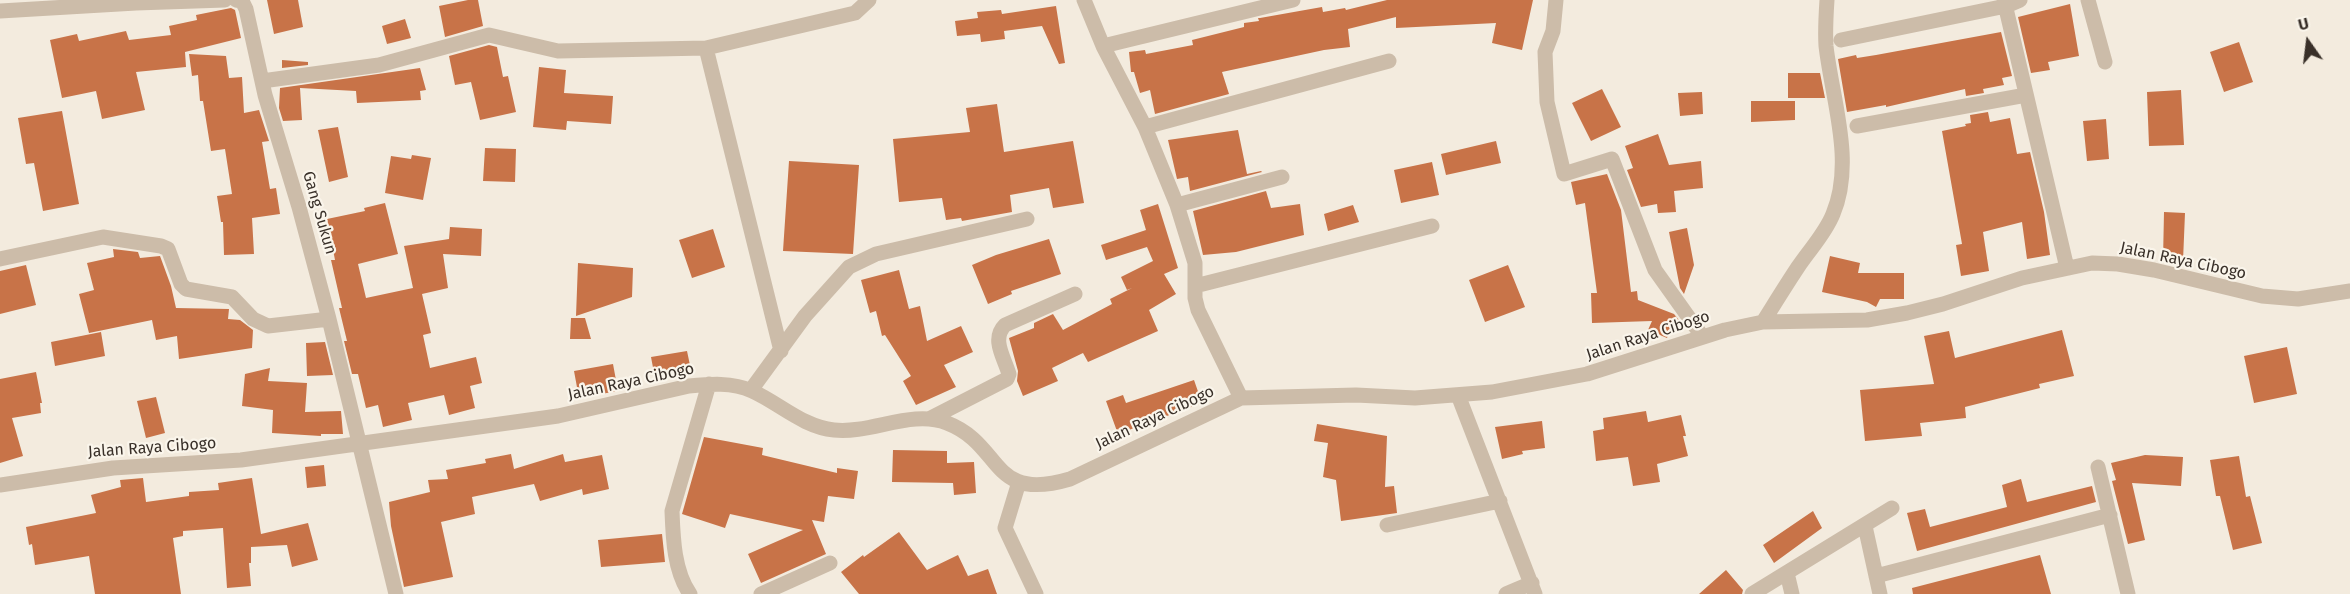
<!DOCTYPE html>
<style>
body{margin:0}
#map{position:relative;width:2350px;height:594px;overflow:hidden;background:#f3ebde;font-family:"Fira Sans",sans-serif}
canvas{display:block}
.north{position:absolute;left:2278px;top:12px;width:60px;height:60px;-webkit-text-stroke:4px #faf5eb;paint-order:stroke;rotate:346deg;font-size:16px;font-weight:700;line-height:24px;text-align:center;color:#393029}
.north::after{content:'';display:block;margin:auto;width:21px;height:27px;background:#393029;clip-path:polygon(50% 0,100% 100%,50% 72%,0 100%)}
</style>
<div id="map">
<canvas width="2350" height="594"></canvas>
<div class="north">U</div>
</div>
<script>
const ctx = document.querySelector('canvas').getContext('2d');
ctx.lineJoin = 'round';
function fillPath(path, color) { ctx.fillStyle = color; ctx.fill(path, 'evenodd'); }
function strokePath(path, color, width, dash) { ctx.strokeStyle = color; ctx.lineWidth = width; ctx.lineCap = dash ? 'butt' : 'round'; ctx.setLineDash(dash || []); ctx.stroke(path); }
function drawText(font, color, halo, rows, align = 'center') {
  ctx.font = font + ' "Fira Sans",sans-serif'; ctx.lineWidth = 4.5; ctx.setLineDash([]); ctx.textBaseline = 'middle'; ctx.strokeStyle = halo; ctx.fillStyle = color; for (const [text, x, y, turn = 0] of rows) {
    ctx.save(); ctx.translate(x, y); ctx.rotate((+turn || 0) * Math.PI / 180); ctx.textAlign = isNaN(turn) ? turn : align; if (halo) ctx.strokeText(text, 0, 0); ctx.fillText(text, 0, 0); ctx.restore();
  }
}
const building = new Path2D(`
 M267 0H298L303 27 274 34Z
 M468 0H478L483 26 445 37 439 6Z
 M1387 0H1533L1522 50 1492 43 1496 23 1396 28V17L1348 29 1350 47 1324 50 1222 72 1229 94 1155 114 1150 90 1140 93 1134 72H1131L1129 52 1145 50 1146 54 1193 45 1192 40 1244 27V23L1259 21 1258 18H1260L1322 7 1323 12 1345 8 1346 10Z
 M2070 4 2079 56 2048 62 2050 70 2031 73 2018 17Z
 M1056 6 1065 63 1059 64 1042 26 1004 31 1005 39 981 42 980 34 957 36 955 21 978 18 977 12 1001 10 1002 14Z
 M231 8 235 10 241 38 185 52 186 67 136 72 145 110 102 119 96 91 62 98 50 40 77 34 79 41 126 31 129 40 171 35 169 26 197 20 196 15Z
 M405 19 411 38 387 44 382 26Z
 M2001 32 2012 76 2002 78 2004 85 1983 89 1984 93 1966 96 1965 89 1886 107V105L1847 112 1838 59 1856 55 1857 58 1876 55Z
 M2239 42 2253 82 2224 92 2210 52Z
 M489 45 497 47 503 77 508 76 516 112 480 120 471 82 455 85 449 56Z
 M189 54 226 56 229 78 242 77 244 113 259 110 269 141 262 142 270 189 276 188 280 214 252 218 254 254 224 255 223 222H221L217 196 232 194 225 149 211 151 203 101H200L198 75 192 76Z
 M282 60 308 62V65L282 68Z
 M539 67 566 70 564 93 613 96 611 124 567 121 566 130 533 127Z
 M420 68 426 90 420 91 421 100 357 103 356 91 300 88 302 120 283 121 279 108 280 88Z
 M1788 73H1820L1825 98H1788Z
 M1602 89 1621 127 1591 141 1572 103Z
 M2181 90 2184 145 2149 146 2147 92Z
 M1702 92 1703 114 1680 116 1678 93Z
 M1751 101H1795V120L1751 122Z
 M997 104 1004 152 1073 141 1084 203 1053 208 1049 188 1010 195 1012 212 962 221 961 218 946 220 942 198 899 202 893 139 970 132 966 108Z
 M62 111 79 204 43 211 34 163 26 164 18 118Z
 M1988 112 1990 122 2010 118 2017 154 2030 152 2044 212 2050 255 2027 259 2022 222 1983 232 1989 271 1961 276 1956 245 1962 244 1942 131 1966 126 1965 124 1971 123 1970 115Z
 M2106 119 2109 159 2087 161 2083 121Z
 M338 127 348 177 329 182 318 130Z
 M1238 130 1247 174 1261 171 1262 172 1190 191 1188 177 1177 179 1168 140Z
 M1658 134 1669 165 1701 161 1703 188 1674 191 1676 212 1658 213 1657 204 1641 207 1627 170 1633 168 1625 146Z
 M1496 141 1501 163 1446 175 1441 154Z
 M485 148 516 149 515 182 483 181Z
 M412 155 431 158 423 200 385 193 391 156 411 159Z
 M789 161 859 165 853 254 783 251Z
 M1432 162 1439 195 1401 203 1394 170Z
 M1607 174 1621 210 1631 292 1637 291 1638 300 1674 314 1679 320H1674L1667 338 1648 330 1652 321 1592 323 1591 293H1597L1585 203 1576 205 1571 182Z
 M1266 191 1271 208 1300 204 1304 235 1236 252 1203 255 1193 211Z
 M385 203 398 254 358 264 366 298 413 288 404 246 449 239 450 227 482 229 481 256 443 254 448 288 422 294 431 333 423 335 430 368 476 357 482 383 470 386 475 408 449 415 444 395 408 403 412 420 383 427 378 405 366 408 358 374H352L344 341H347L339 308H342L331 260H335L327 219 365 211 364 208Z
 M1158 204 1178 268 1164 274 1176 294 1149 310 1158 331 1088 362 1083 353 1052 368 1058 381 1023 396 1017 381 1018 371 1009 338 1034 328V323L1053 314 1063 330 1112 304 1110 299 1132 288 1127 290 1121 277 1153 261 1147 247 1106 260 1101 245 1146 230 1140 210Z
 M1353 205 1359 222 1328 231 1324 214Z
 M2164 212 2185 213 2183 261 2163 260Z
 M1687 228 1694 265 1684 294 1680 288 1669 232Z
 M713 229 725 267 692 278 679 240Z
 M1049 239 1061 274 1011 291 1012 294 988 304 972 265 996 255Z
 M113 249 138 252 140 258 160 256 171 286 176 308 229 309 228 319 240 320 253 330 252 348 179 359 177 336 156 340 152 320 89 333 79 294 94 290 87 263 114 257Z
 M1830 256 1860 263 1858 273H1904V299H1880L1876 307 1867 302 1822 292Z
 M578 263 633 268 632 297 576 316Z
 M26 265 36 305 0 314V271Z
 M1508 265 1525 307 1485 322 1469 280Z
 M899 270 909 309 920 306 927 341 961 326 973 352 944 365 956 387 916 405 903 381 911 376 885 335 882 336 876 311 870 313 861 280Z
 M571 318H585L591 339H570Z
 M2062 330 2074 376 2039 384 2040 388 1965 407 1966 418 1920 423 1922 436 1865 441 1860 390 1934 384 1924 336 1949 331 1955 358Z
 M101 332 105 356 55 366 51 342Z
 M325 342 333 375 307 376 306 343Z
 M2287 347 2297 394 2254 403 2244 356Z
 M687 351 691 370 655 378 651 357Z
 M613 364 618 391 579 398 574 371Z
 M270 368 268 381 307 383 305 412 341 411 343 434H321V436L272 433 273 410 242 406 245 374Z
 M36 372 42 403H40L41 413 12 418 23 456 0 463V379Z
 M1194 380 1202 403 1118 434 1106 401 1123 395 1126 403Z
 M156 397 165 433 146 438 137 401Z
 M1646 411 1648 422 1681 415 1686 436H1683L1688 456 1657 464 1660 482 1633 486 1628 457 1596 461 1593 431 1604 429 1603 418Z
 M1542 421 1545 448 1522 451 1523 454 1502 459 1495 427Z
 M1317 424 1387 436 1385 487 1394 486 1397 513 1341 521 1336 480 1323 477 1328 443 1314 441Z
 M704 437 763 448 762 455 837 473V468L858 471 854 499 828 496 824 522 812 520 826 554 761 583 748 554 803 530 730 514 725 528 682 514Z
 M893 450 947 451V463L974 462 976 493 954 495 953 483 892 482Z
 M511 454 514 469 563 454 565 462 602 455 609 489 583 495 582 489 540 501 534 484 472 497 475 514 441 522 453 577 404 587 391 526 389 502 430 492 428 480 448 479 446 470 486 463 485 459Z
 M2145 455 2183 457 2181 486 2132 483 2145 540 2128 544 2112 481 2116 480 2111 463Z
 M2239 456 2246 497 2250 496 2262 543 2233 550 2220 496H2216L2210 460Z
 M324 465 326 486 307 488 305 467Z
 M143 478 146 502 189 496V492L219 490 218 483 252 478 261 534 308 523 318 560 292 567 287 545 251 547V563H249L251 586 227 588 223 528 183 531V536L173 538 181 594H95L89 556 35 565 32 544 29 545 26 527 96 513 91 495 121 487 120 480Z
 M2021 479 2027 502 2092 486 2096 502 1917 551 1907 513 1925 509 1930 527 2007 507 2002 485Z
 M1813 511 1822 528 1774 563 1763 545Z
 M899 532 927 570 958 555 968 576 988 569 997 594H859L841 572 863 555 864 557Z
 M662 534 665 562 601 567 598 540Z
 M2040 555 2051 594H1913L1912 588Z
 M1726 570 1743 590 1742 594H1699Z`);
const minor = new Path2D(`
 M236 0 242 1 246 9 265 95 299 207 329 319 396 594
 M1084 0 1103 46 1145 127 1177 205 1195 263V298L1198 310 1241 398
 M1556 0 1553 31 1545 52 1547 102 1564 174 1612 159 1655 270 1702 336
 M2004 0 2067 268
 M2088 0 2105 62
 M0 11 136 3 225 0
 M1841 40 2006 6 2020 0
 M1103 46 1293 0
 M706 48 781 351
 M262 81 379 65 489 35 558 51 706 48 855 13 869 0
 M1857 126 2026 95
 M1145 127 1389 61
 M1177 205 1282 177
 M0 259 103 237 161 246 168 249 181 284 186 289 232 297 253 319 268 326 329 319
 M1195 286 1432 226
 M1763 322C1775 303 1786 285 1798 267 1810 249 1825 234 1833 214 1855 162 1832 99 1826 46 1825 31 1826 15 1827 0
 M751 390 805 316 849 267 876 254 1027 219
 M1458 395 1535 594
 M929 419 1007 379 1009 374C1004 357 991 339 1005 325L1075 294
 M2098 467 2128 594
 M1019 482 1005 528 1036 594
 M0 485 113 468 241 460 558 416 689 386C710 384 732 382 752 391 779 403 803 427 834 430 871 434 912 409 947 423 1004 445 989 503 1070 479L1241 398 1356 395 1415 398 1492 392 1587 374 1725 330 1763 322 1867 320 1907 313 1943 304 2022 278 2092 263 2118 264 2154 270 2262 296 2298 299 2350 291
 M1387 525 1500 501
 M1865 526 1880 594
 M1787 573 1792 594
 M1876 576 2110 515
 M690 594C674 571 673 538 672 511L709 384
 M761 594 830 563
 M1506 594 1532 583
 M1752 594 1892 508`);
const streetNames = [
 ["Gang Sukun",319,213,74],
 ["Jalan Raya Cibogo",2183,261,12],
 ["Jalan Raya Cibogo",1648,336,-18],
 ["Jalan Raya Cibogo",631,382,-12],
 ["Jalan Raya Cibogo",1155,418,-25],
 ["Jalan Raya Cibogo",152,448,-4]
];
fillPath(building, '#c87348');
strokePath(minor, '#ccbca9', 15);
drawText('16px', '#393029', '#faf5eb', streetNames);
</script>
